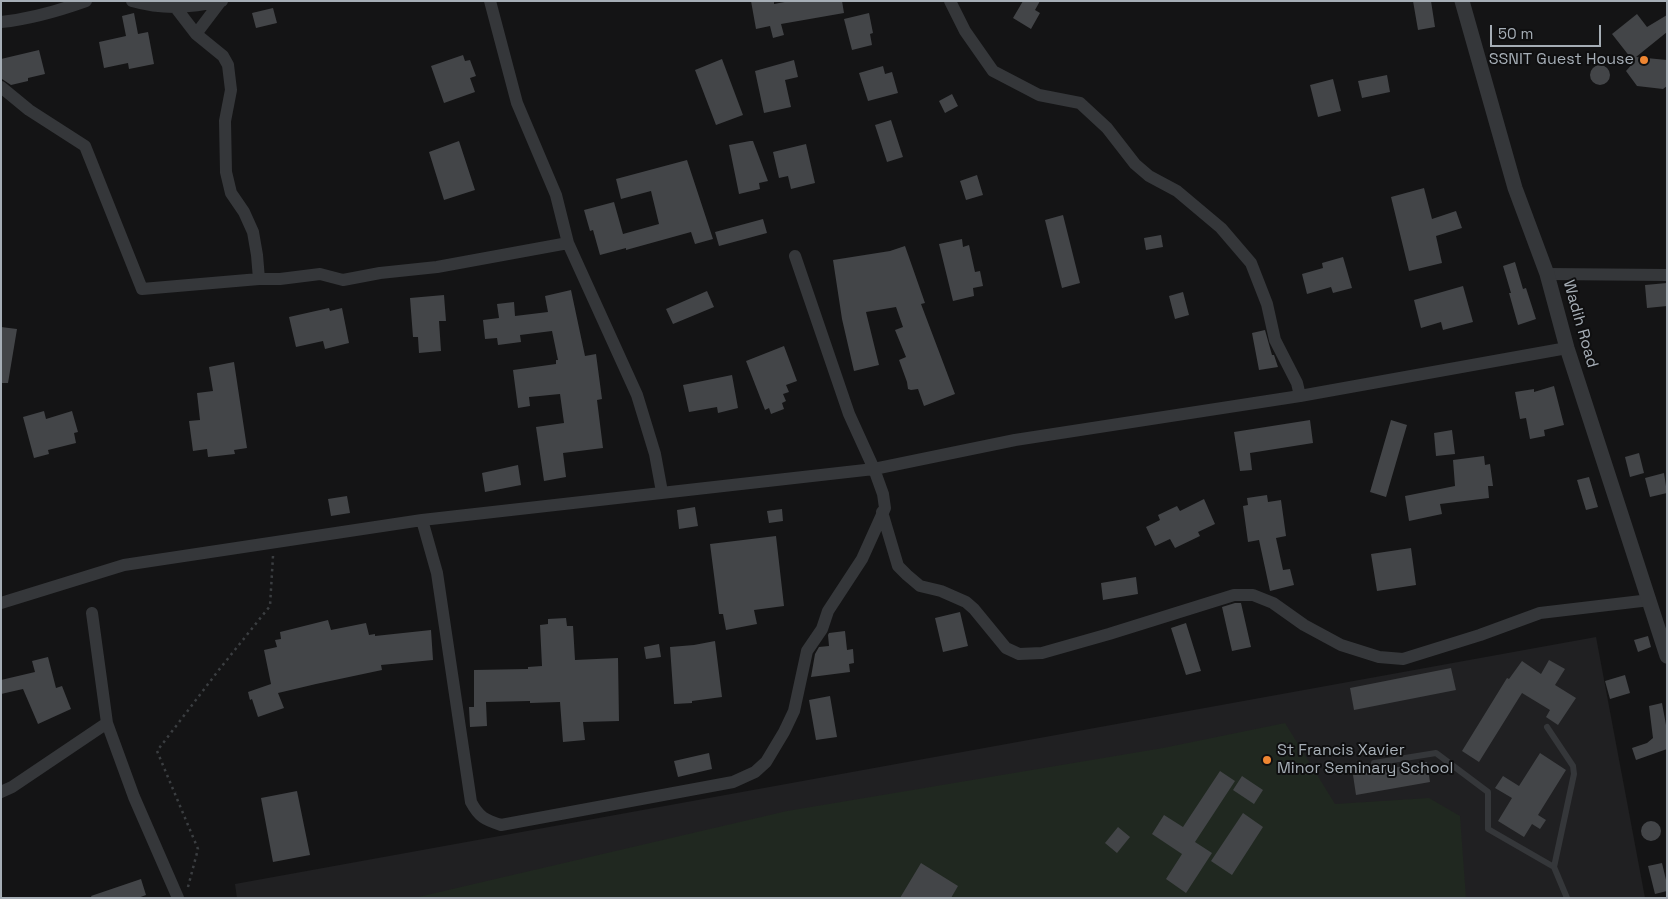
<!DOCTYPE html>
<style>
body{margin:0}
#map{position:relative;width:1668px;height:899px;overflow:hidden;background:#141415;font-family:"Space Grotesk",sans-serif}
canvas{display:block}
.frame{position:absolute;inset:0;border:2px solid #a6aeb6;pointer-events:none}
.scale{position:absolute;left:1490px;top:25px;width:111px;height:22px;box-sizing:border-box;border:2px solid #a6aeb6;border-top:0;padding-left:6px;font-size:15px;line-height:18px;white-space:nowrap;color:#a6aeb6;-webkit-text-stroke:4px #0f0f10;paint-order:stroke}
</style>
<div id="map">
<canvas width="1668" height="899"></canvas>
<div class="frame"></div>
<div class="scale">50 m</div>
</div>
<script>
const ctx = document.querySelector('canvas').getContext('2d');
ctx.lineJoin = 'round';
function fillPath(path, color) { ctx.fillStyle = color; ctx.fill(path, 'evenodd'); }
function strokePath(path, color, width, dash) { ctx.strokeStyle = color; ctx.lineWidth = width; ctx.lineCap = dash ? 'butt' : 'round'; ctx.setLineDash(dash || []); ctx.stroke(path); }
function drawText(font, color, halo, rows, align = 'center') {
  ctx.font = font + ' "Space Grotesk",sans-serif'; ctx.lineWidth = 4; ctx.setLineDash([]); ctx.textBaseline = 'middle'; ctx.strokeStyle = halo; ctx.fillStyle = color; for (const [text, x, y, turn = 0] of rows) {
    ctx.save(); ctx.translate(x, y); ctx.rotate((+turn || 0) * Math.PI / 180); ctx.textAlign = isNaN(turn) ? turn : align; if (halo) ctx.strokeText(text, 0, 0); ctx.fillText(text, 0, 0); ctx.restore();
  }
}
const built = new Path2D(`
 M1596 637 1645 898H237L235 884Z`);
const green = new Path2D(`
 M1285 723 1335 804 1429 798 1460 816 1466 898H414L787 811 1163 748Z`);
const building = new Path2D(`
 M751 1H774V4L790 1H842L844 13 781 24 784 35 773 38 770 26 756 29Z
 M1023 1H1040L1035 10 1040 13 1031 29 1013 18Z
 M1413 1H1431L1435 27 1418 30Z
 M273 8 277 23 256 28 252 13Z
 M134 13 138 34 148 32 154 64 129 69 128 63 104 68 99 42 126 36 122 16Z
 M869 13 873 33 870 34 872 45 852 50 844 19Z
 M1637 14 1647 27 1667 15V32L1636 57 1667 60V86L1663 89 1637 86 1626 71 1634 62 1612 34Z
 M39 50 45 74 28 78V81L11 85 2 79 1 59Z
 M463 55 465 61 470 60 476 76 470 78 475 92 444 103 431 66Z
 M722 59 743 115 716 125 695 70Z
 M794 60 798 77 785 80 791 107 764 113 755 71Z
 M1590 75a10 10 0 1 1 20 0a10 10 0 1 1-20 0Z
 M883 66 885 74 892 72 898 93 868 101 859 73Z
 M1387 75 1390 92 1362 98 1358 81Z
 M1333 79 1341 111 1318 117 1310 85Z
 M952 94 958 106 945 113 939 101Z
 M891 120 903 157 887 162 875 125Z
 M459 141 475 190 444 200 429 152Z
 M750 141H753L768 181 759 183 760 189 739 194 729 145Z
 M806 144 815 183 791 189 788 176 779 178 773 152Z
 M687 160 713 239 695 244 691 232 626 250V248L600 255 593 230 590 231 584 210 614 202 623 234 659 224 651 191 621 199 616 179Z
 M977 175 983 195 966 200 960 181Z
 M1424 188 1432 219 1456 211 1462 228 1436 236 1442 263 1409 271 1391 197Z
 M1063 215 1080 283 1062 288 1045 220Z
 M763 219 767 233 719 246 715 232Z
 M1161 235 1163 247 1146 250 1144 238Z
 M962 239 963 247 969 245 975 272 980 271 983 286 973 288 974 296 953 301 939 244Z
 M905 246 925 303 921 304 955 394 924 406 918 389 911 390 908 389 907 382 899 360 906 357 895 330 903 327 896 307 866 312 879 365 854 371 842 319 833 260 890 251Z
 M1343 257 1352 288 1333 293 1331 287 1307 294 1302 274 1323 268 1322 263Z
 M1515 262 1523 289 1526 288 1536 319 1518 325 1509 293H1511L1503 266Z
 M1667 283V306L1647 308 1645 285Z
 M1463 286 1473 322 1443 330 1441 322 1421 328 1414 300Z
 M571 290 585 356 596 354 602 399 597 400 603 448 563 453 566 477 544 481 536 427 564 423 560 394 529 397 530 406 518 408 513 370 556 364V360H558L552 331 520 335 521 342 498 345 497 338 485 339 483 320 499 318 497 304 514 302 515 316 548 312 545 296Z
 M707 291 714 307 673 324 666 309Z
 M1183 292 1189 315 1175 319 1169 296Z
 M444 295 446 321H439L441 351 419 353 418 337H413L410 298Z
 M329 308 330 311 342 308 349 343 325 349 323 341 296 347 289 317Z
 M1 327 17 329 8 383H1Z
 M1265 330 1272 355H1274L1278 367 1259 370 1252 333Z
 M784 346 797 381 786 385 789 392 783 394 786 401 782 403 784 409 771 414 769 408 765 410 746 361Z
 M234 362 247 448 234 450 235 454 208 457 207 449 193 451 189 421 200 420 197 393 213 391 209 367Z
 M732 375 738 408 718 413 717 407 689 412 683 385Z
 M1554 386 1564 425 1544 430 1545 436 1530 439 1526 418 1520 419 1515 392 1534 389V392Z
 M44 411 46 419 72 411 78 432 74 433 76 443 48 450 49 454 34 458 23 417Z
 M1310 420 1313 443 1250 453 1252 470 1240 471 1234 432Z
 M1391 420 1407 425 1386 497 1370 492Z
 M1452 430 1455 454 1436 456 1434 433Z
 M1639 453 1644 473 1630 477 1625 457Z
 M1484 456 1485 465 1490 464 1493 486H1488L1489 498 1440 504 1442 514 1409 521 1405 496 1455 486 1453 460Z
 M518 465 521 485 485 492 482 473Z
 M1664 473 1667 493 1650 497 1645 478Z
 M1589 477 1598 507 1586 510 1577 480Z
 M1267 495 1268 502 1281 500 1286 536 1276 538 1283 570 1290 569 1294 585 1270 591 1259 540 1248 542 1243 506 1248 505 1247 498Z
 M347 496 350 513 331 516 328 499Z
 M1204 499 1215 524 1198 532 1200 536 1175 548 1170 539 1155 546 1146 527 1160 520 1158 515 1177 506 1180 511Z
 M695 507 698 526 679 529 677 510Z
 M782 509 783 521 769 523 767 511Z
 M776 536 784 606 754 610 757 624 726 630 723 614H719L710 544Z
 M1411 548 1416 585 1377 591 1371 554Z
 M1136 577 1138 594 1103 600 1101 583Z
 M1235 603H1241L1251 647 1232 651 1222 607Z
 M960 612 968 646 943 652 935 618Z
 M566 618 567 626H573L575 660 618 658 619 721 583 722 585 740 563 742 560 702 530 703V701L486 702 487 726 470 727 469 707H474V670L528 669V667L542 666 540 625 548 624V619Z
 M328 620 331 630 366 623 369 635 375 634V636L431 630 433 660 381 665 382 670 316 684 278 693 284 708 258 717 252 699 250 700 248 692 271 684 264 650 277 647 275 640 281 639 280 632Z
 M1186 623 1201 671 1186 675 1171 628Z
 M845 631 847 650 853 649 854 663 849 664 850 672 811 677 815 654 819 647 829 646 828 635 829 633Z
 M1648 636 1651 647 1638 652 1634 640Z
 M715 641 722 697 692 701V703L674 704 670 647 694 645Z
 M659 644 661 657 646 659 644 647Z
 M48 657 56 688 62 686 71 709 38 724 23 689 1 694V680L35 672 32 661Z
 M1549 660 1565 669 1555 685 1576 698 1558 725 1546 717 1550 710 1522 693 1479 762 1462 751 1507 678 1509 679 1522 661 1541 674Z
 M1451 668 1456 690 1354 710 1350 688Z
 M1625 675 1630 693 1610 699 1605 681Z
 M830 696 837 737 816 740 809 700Z
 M1662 703 1666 725 1667 749 1636 760 1632 748 1647 743 1653 738 1649 706Z
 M709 753 712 769 678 777 674 761Z
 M1540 753 1566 770 1538 815 1546 820 1540 829 1532 824 1524 837 1498 821 1512 798 1495 788 1503 776 1519 786Z
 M1427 762 1430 782 1356 795 1353 775Z
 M1220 771 1235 781 1195 842 1212 853 1186 893 1166 879 1182 854 1152 834 1164 815 1183 827Z
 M1242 776 1263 790 1254 804 1233 790Z
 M297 791 310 855 273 862 261 798Z
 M1243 813 1263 827 1232 875 1211 861Z
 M1641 831a10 10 0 1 1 20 0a10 10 0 1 1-20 0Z
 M1118 827 1130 837 1117 853 1105 843Z
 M921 863 958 886 951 898H900Z
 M1662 863 1667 884V891L1655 894 1648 866Z
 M141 879 146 895 138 898H92L91 896Z`);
const path = new Path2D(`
 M188 887 198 849 157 751 218 671 270 606 273 556`);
const service = new Path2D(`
 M1547 727 1573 766 1574 774 1554 867 1567 898
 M1374 763 1436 753 1488 792V829L1554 867`);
const minor = new Path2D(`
 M132 1C164 10 189 8 222 1
 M490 1 517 103 556 195 568 243 637 395 655 454 662 492
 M950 1 965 31 993 71 1039 95 1080 103 1107 128 1135 164 1149 176 1177 191 1221 228 1251 263 1267 304 1275 340 1297 383 1300 396
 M176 8 196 34 223 56 228 65 231 90 225 121 226 172 231 193 244 212 253 232 257 255 259 279
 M1 22C30 19 58 11 86 1
 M196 34 221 1
 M1 87 29 110 85 146 142 289 259 279H280L320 274 343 280 380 273 437 267 568 243
 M1547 274 1667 275
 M882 512 898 566 907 575 920 586 941 591 966 602 974 609 1006 648 1019 654 1042 653 1109 634 1234 595H1253L1273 603 1304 625 1341 645 1379 657 1403 659 1480 635 1540 613 1650 600
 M422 520 437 573 471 802C479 817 485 820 501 825L733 782 755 772 766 762 784 732 794 711 807 651 822 629 828 611 862 559 885 508 883 494 874 469 849 414 795 256
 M1 603 124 565 422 520 874 469 1015 440 1300 396 1567 348
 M92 613 107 723 134 797 178 898
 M1 792 12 787 107 723`);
const tertiary = new Path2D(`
 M1462 1 1515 188 1547 274 1567 348 1667 656`);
const markers = [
 [1644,60,5,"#ef8632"],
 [1267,760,5,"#ef8632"]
];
const poiNames = [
 ["SSNIT Guest House",1634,60],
 ["St Francis Xavier",1277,751,"left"],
 ["Minor Seminary School",1277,769,"left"]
];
const streetNames = [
 ["Wadih Road",1580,324,74]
];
fillPath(built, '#202022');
fillPath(green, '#202820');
fillPath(building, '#434548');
strokePath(path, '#3b3e41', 2.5, [2.5, 4]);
strokePath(service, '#35373a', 6);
strokePath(minor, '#35373a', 12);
strokePath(tertiary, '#35373a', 15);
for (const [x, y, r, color] of markers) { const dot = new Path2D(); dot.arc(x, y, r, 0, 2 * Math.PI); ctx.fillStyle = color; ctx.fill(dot); strokePath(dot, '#0f0f10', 2); }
drawText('16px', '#a6aeb6', '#0f0f10', poiNames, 'right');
drawText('16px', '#a6aeb6', '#0f0f10', streetNames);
</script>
